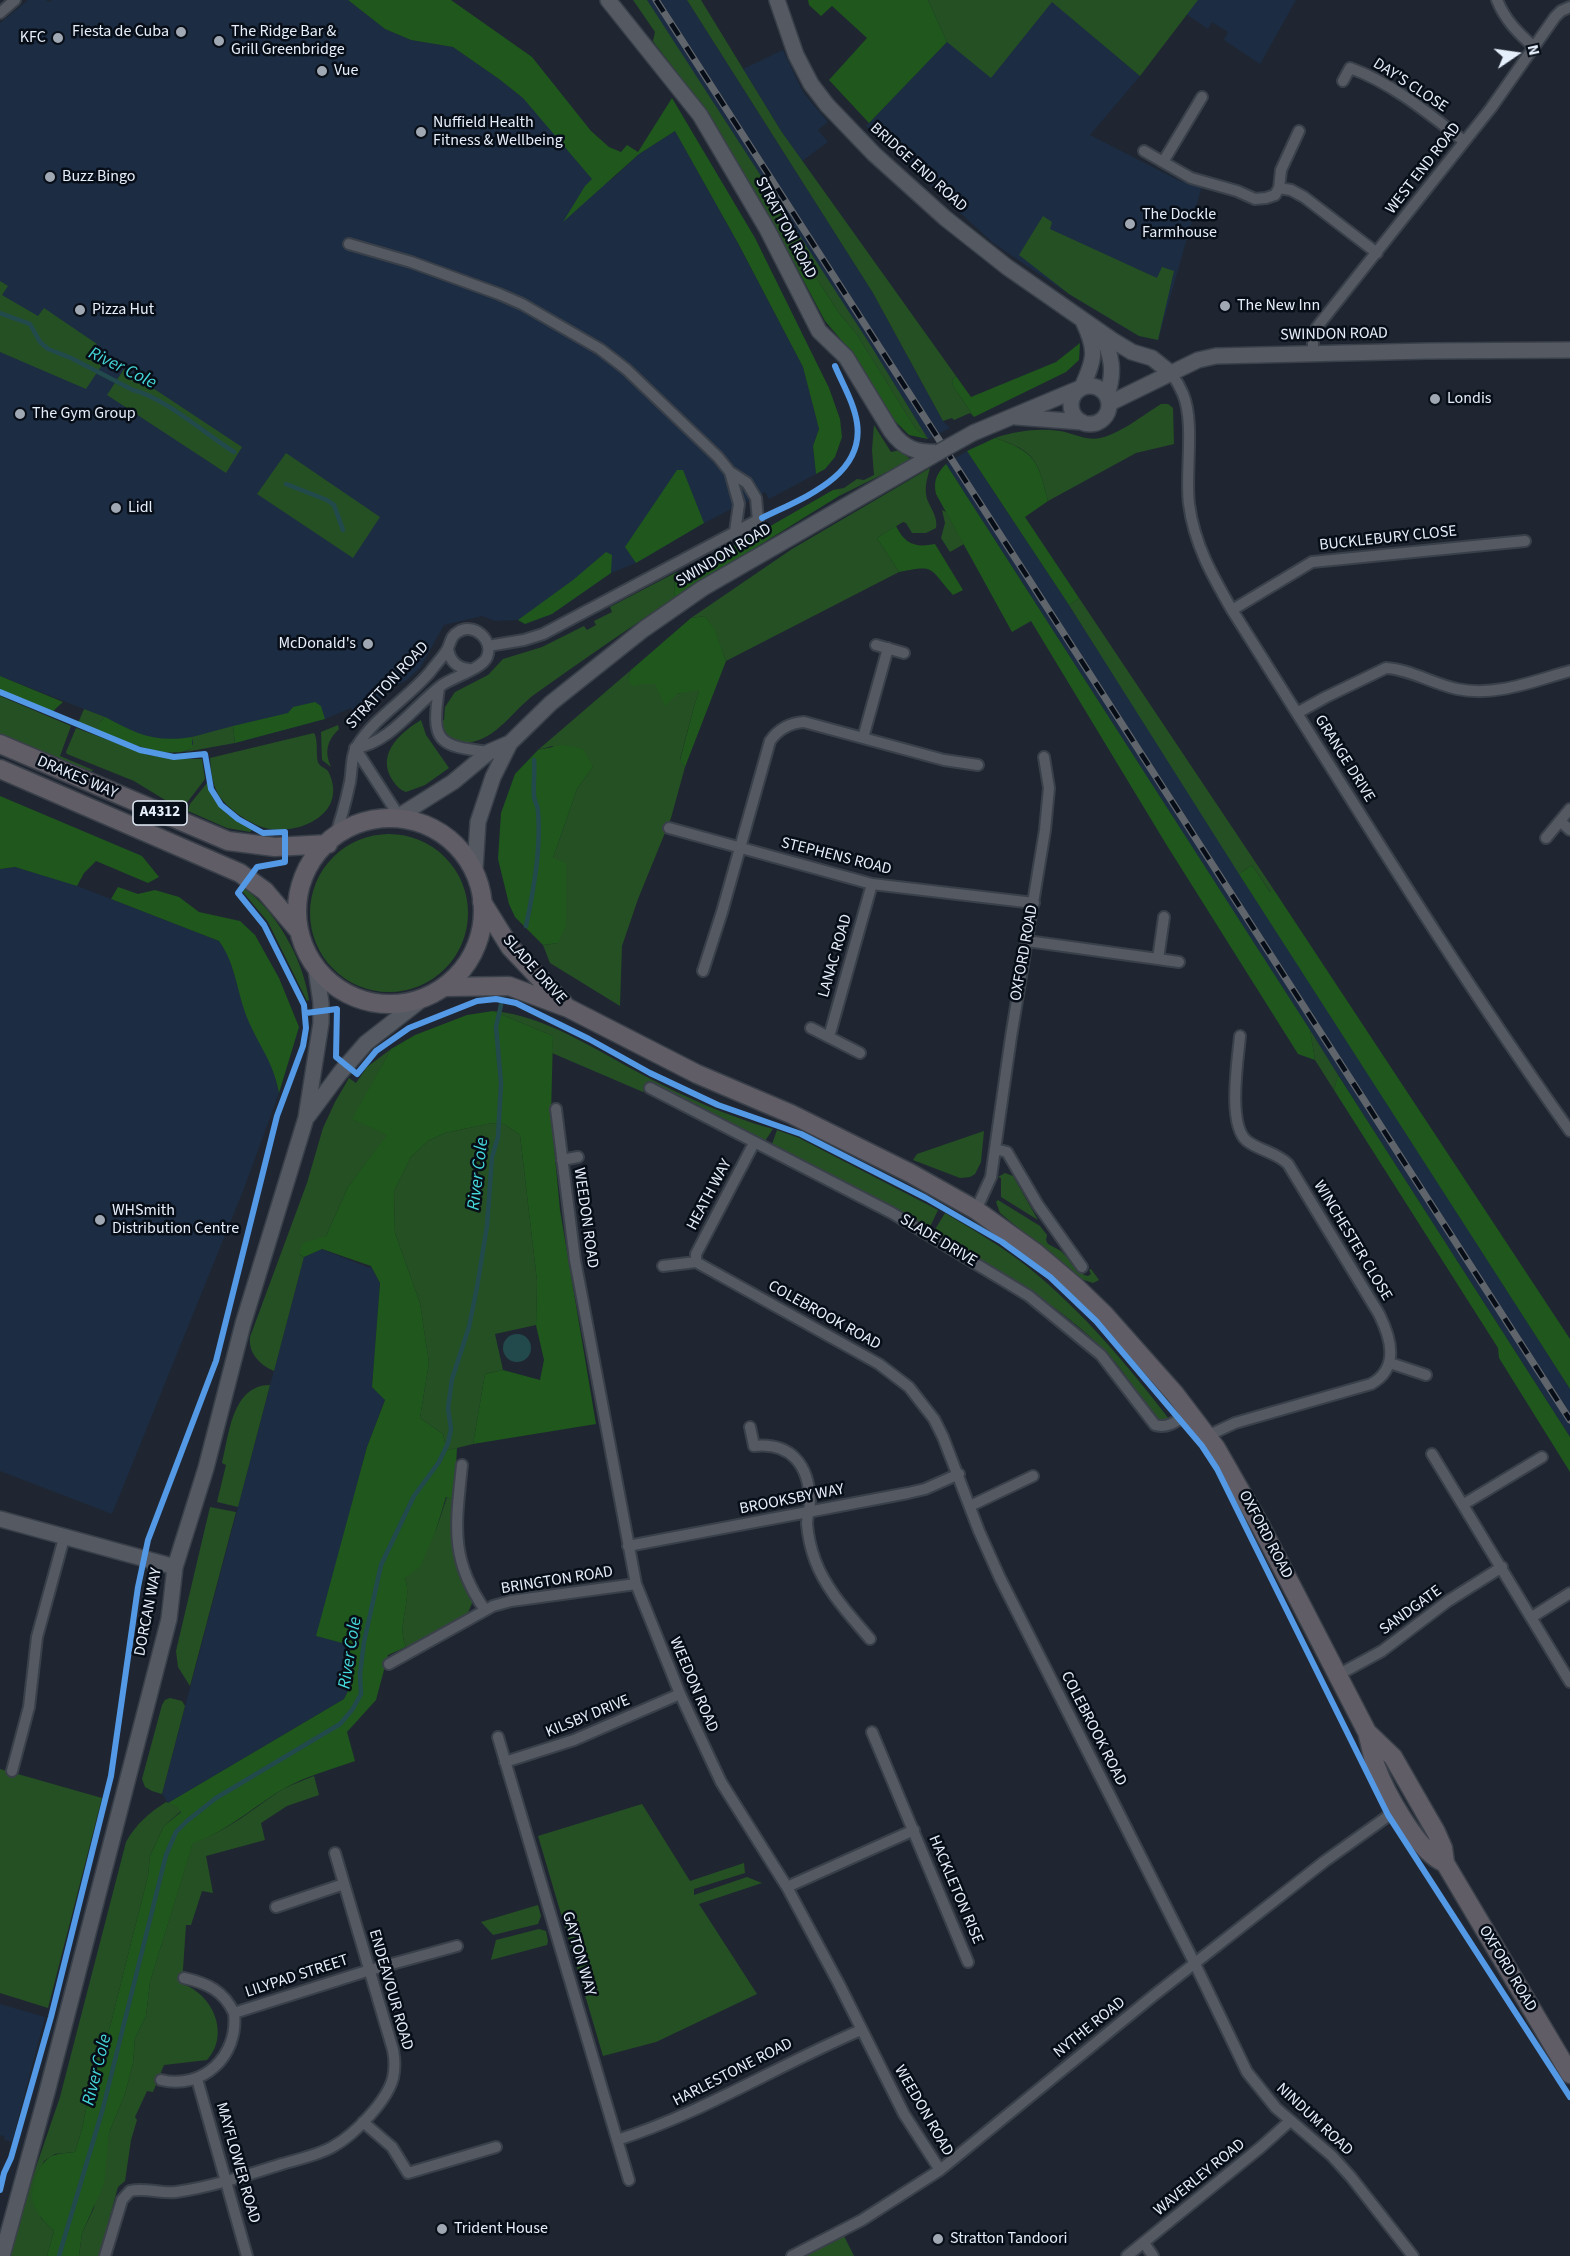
<!DOCTYPE html>
<style>
body{margin:0}
#map{position:relative;width:1570px;height:2256px;overflow:hidden;background:#1f2631;font-family:"Source Sans 3",sans-serif}
canvas{display:block}
.north{position:absolute;left:1486px;top:24px;width:60px;height:60px;-webkit-text-stroke:4px #080e17;paint-order:stroke;rotate:77deg;font-size:16px;font-weight:700;line-height:24px;text-align:center;color:#e5eefb}
.north::after{content:'';display:block;margin:auto;width:21px;height:27px;background:#e5eefb;clip-path:polygon(50% 0,100% 100%,50% 72%,0 100%)}
</style>
<div id="map">
<canvas width="1570" height="2256"></canvas>
<div class="north">N</div>
</div>
<script>
const ctx = document.querySelector('canvas').getContext('2d');
ctx.lineJoin = 'round';
function fillPath(path, color) { ctx.fillStyle = color; ctx.fill(path, 'evenodd'); }
function strokePath(path, color, width, dash) { ctx.strokeStyle = color; ctx.lineWidth = width; ctx.lineCap = dash ? 'butt' : 'round'; ctx.setLineDash(dash || []); ctx.stroke(path); }
function drawText(font, color, halo, rows, align = 'center') {
  ctx.font = font + ' "Source Sans 3",sans-serif'; ctx.lineWidth = 5; ctx.setLineDash([]); ctx.textBaseline = 'middle'; ctx.strokeStyle = halo; ctx.fillStyle = color; for (const [text, x, y, turn = 0] of rows) {
    ctx.save(); ctx.translate(x, y); ctx.rotate((+turn || 0) * Math.PI / 180); ctx.textAlign = isNaN(turn) ? turn : align; if (halo) ctx.strokeText(text, 0, 0); ctx.fillText(text, 0, 0); ctx.restore();
  }
}
const built = new Path2D(`
 M28 0H46L49 2 52 0H348L385 29 411 40 453 47 499 79 523 98 610 181 639 154 675 131 735 238 803 367 819 429 813 446 816 474 769 499 765 492 704 523 636 563 611 573 552 614 525 624 518 620 495 621 482 616 444 625 420 668 407 680 379 693 381 697 353 712 351 708 325 719 235 743 233 727 185 752 154 750 117 740 99 731 104 717 0 676V23Z
 M633 0H687L873 293 943 421 950 428 928 439 921 435 739 152Z
 M928 0 1052 1 1140 76 1090 135 1180 181 1202 186 1158 340 1139 336 1069 294 993 243 866 126 947 42Z
 M1166 0H1296L1260 64 1224 40 1228 32 1212 22 1208 29Z
 M783 50 803 92 828 122 818 130 828 142 802 161 781 131 743 69Z
 M967 451 1069 605 1570 1389V1437L946 464Z
 M15 867 67 882 219 941 228 954 248 1020 271 1061 279 1093 243 1191 112 1514 0 1471V869Z
 M321 1249 370 1268 371 1266 380 1283 372 1387 385 1399 367 1447 317 1636 346 1643 351 1685 344 1699 168 1803 162 1794 304 1257Z
 M0 2004 45 2017 12 2142 4 2140 5 2137 0 2135Z`);
const green = new Path2D(`
 M633 0H647L871 346 928 439 916 429 856 333 839 313 819 282 808 272 798 270C753 190 712 116 655 44L653 41 655 32Z
 M687 0H701L781 131 956 376 952 380 953 386 974 417 970 413 954 420 952 418 943 421 873 293Z
 M928 0H1198L1140 76 1052 2 991 78 947 42Z
 M1043 216 1052 222 1050 229 1157 278 1162 267 1174 271 1158 340 1139 336 1069 294 1019 255Z
 M0 281 8 286 2 295 38 316 44 308 97 344 91 354 104 362 86 389 0 352Z
 M124 369 242 447 226 473 107 395Z
 M1161 404H1168L1173 408 1174 444 1136 453 1048 501C1038 461 1036 451 995 438 1016 431 1038 428 1060 431 1073 433 1086 441 1100 438 1118 435 1145 414 1161 404Z
 M874 425 891 452 900 450 911 460 839 496V490H833L844 488 857 479 864 480 874 475 872 450Z
 M286 453 380 517 353 558 257 494Z
 M930 468C927 479 924 488 927 499 931 509 938 517 936 528L926 533H912L906 523 903 522 877 538 899 572 726 661 715 631 705 616 691 618 792 549Z
 M942 510 946 512 964 544 950 552 941 538 945 523Z
 M675 573 674 598C628 629 581 661 535 694 517 707 501 732 479 740 461 747 445 739 440 721L444 720 445 707 455 692 488 675 503 659 542 647 584 626 587 630 596 625 594 621 612 612 610 607Z
 M1079 598 1274 890 1271 893 1252 865 1239 874 1069 605Z
 M631 670 628 679 655 684 677 694 698 689 699 692 695 703 680 759 685 767 671 818 638 899 622 946 620 1006 550 963 543 945 558 943 553 858 577 789 593 767 552 746 538 750Z
 M0 696 71 726 60 756 93 770 92 771 70 767 0 735Z
 M84 709 105 717 99 723V731L78 723Z
 M421 720 426 735 449 768 425 785 406 792C398 789 394 783 390 776 378 751 403 731 421 720Z
 M338 725 339 729C327 740 324 752 331 767L322 760 321 732Z
 M233 726 235 743 185 752 189 750 193 744 192 737Z
 M76 728 148 755 173 759H202L205 779 186 804 175 806 134 781 67 754 66 752Z
 M314 733C319 741 315 758 319 764 322 768 327 768 329 773 348 814 299 836 265 828 250 824 225 807 218 794 212 783 211 770 210 758Z
 M207 783C213 807 231 818 252 830L250 832 227 828 188 811 190 804Z
 M310 913a79 79 0 1 1 158 0a79 79 0 1 1-158 0Z
 M244 888C277 912 303 959 309 1000L307 1001 268 922 242 891Z
 M493 1011C545 1015 599 1052 645 1076 685 1097 729 1117 773 1129L765 1141 650 1085 643 1092 552 1053 553 1036Z
 M1310 1030 1338 1075 1334 1090 1315 1060Z
 M391 1049 353 1119 388 1135 348 1187 326 1236 299 1254 304 1257 274 1371C260 1365 248 1353 250 1337L307 1183 323 1128 335 1102 349 1078 356 1083 367 1067Z
 M492 1123 504 1124 520 1135 537 1281 536 1325 495 1334 503 1370 485 1374 473 1444 449 1450 446 1448 443 1434 420 1418 429 1363 420 1303 395 1233 394 1191 411 1157 428 1141 445 1133Z
 M777 1130 799 1138 938 1210 929 1229 772 1144Z
 M984 1131 981 1162 975 1174 970 1177 960 1178 913 1160 917 1154Z
 M1005 1173 1013 1176 1038 1220 1001 1197V1178L998 1177Z
 M998 1200 1040 1226 1047 1235 1046 1240 1048 1244 1061 1251 1084 1275 1088 1276 1091 1274 1089 1270 1091 1269 1099 1280 1093 1283 1081 1279 1000 1213 996 1202Z
 M945 1213C973 1230 1003 1247 1029 1268 1083 1312 1127 1364 1169 1419L1159 1421 1154 1419C1141 1397 1126 1374 1109 1355 1059 1303 994 1269 934 1231Z
 M270 1385 238 1507 217 1502 226 1465 222 1463C229 1435 232 1385 270 1385Z
 M447 1497 454 1499C451 1537 453 1567 473 1601L467 1615 406 1647C396 1624 413 1601 405 1578L436 1530Z
 M210 1507 236 1512 190 1686 178 1667 176 1651Z
 M170 1698 182 1701 185 1706 162 1794 152 1791 145 1787 142 1779 162 1705 165 1700Z
 M0 1769 102 1798 48 2008 0 1993Z
 M314 1776 319 1795 287 1806 261 1823 265 1840 206 1856 213 1893 202 1891 191 1925H186L182 1984C212 1993 231 2034 207 2060L164 2065 153 2092 147 2091 135 2117 137 2120 131 2140 125 2181 118 2187 99 2256H79L82 2233 94 2208 109 2133 125 2094 133 2063 135 2038 146 2016 150 1982 193 1842C226 1833 255 1807 283 1789 293 1784 304 1780 314 1776Z
 M166 1802 179 1807 181 1811 164 1826 150 1856 148 1876 135 1927 111 2023 89 2094 82 2129 75 2152 55 2154 44 2161 33 2189 41 2218 54 2231 47 2256H9L20 2214 60 2097 126 1842C136 1824 149 1813 166 1802Z
 M642 1804 690 1881 744 1863 745 1873 694 1889V1895L747 1877 762 1883 699 1904 757 1994 656 2042 603 2056 538 1836Z
 M538 1905 541 1916 538 1924 493 1935 481 1922Z
 M539 1929 546 1931 548 1941 547 1945 491 1960 496 1940Z
 M844 2236 854 2256H804Z`);
const forest = new Path2D(`
 M348 0H451L532 57 591 131 609 147 621 152 627 145 638 152 672 98 755 238 829 388 840 419 842 437 835 457 825 469 816 474 813 446 819 429 803 367 739 245 675 131 639 154 563 222 585 186 592 179 523 98 499 79 453 47 411 40 385 29Z
 M808 0H928L947 42 869 123 829 80 867 38 832 6 821 16 809 5Z
 M798 270 811 273 819 282 839 313 856 333 916 429 928 439 909 435 893 419 842 341 825 321Z
 M1080 343 1079 360 1066 372 974 417 953 386 952 380 956 376 971 397 1056 362Z
 M995 438C1036 452 1038 461 1048 501L1025 517 1079 598 1069 605 967 451Z
 M946 464 1310 1030 1315 1060 1298 1054 1166 844 1031 621 1012 632 936 494C933 481 937 473 946 464Z
 M677 470H683L704 523 636 563 625 547Z
 M833 490H839V496L674 598 675 573 680 572 760 532Z
 M896 526C905 544 915 548 935 544L963 590 953 595C929 569 937 564 899 572L877 538Z
 M606 552 612 555 611 573 552 614 525 624 518 620 573 580Z
 M705 616 715 630 726 661 685 767 680 760 695 703 699 692 698 690 677 694 665 706 655 684H642L632 686 628 679 631 670 691 618Z
 M0 676 63 702 51 713 0 690Z
 M315 702 321 706 325 719 235 743 233 726 288 713 293 707Z
 M105 717C137 734 154 743 192 737V748C171 762 120 740 99 731V723Z
 M562 745 583 749 593 767 577 789 553 858 566 863V926L558 943 543 945 515 917 509 904 498 859 501 813 515 774 538 750Z
 M0 796 142 856 159 877 148 883 96 861 84 873 77 886 15 867 0 869Z
 M1252 865 1270 892 1274 890 1570 1339V1389L1239 874Z
 M118 887 138 894 155 890 179 897 199 912 240 921 255 935 279 978 299 1027 279 1093C273 1061 260 1048 248 1020 237 994 236 964 219 941L111 899Z
 M493 1011 553 1036 551 1114 560 1210 596 1424 473 1444 485 1374 503 1370 540 1380 544 1360 536 1325 537 1281 520 1135 504 1124 492 1123 445 1133 428 1141 411 1157 394 1191 395 1233 420 1303 429 1363 420 1418 443 1434 446 1448 449 1450 457 1448 454 1499 446 1497 436 1530 420 1567 405 1578C413 1601 396 1624 406 1647L388 1655 376 1700 347 1732 355 1761C332 1769 307 1776 285 1788 255 1805 227 1832 193 1843L150 1982 146 2016 135 2038 133 2063 125 2094 109 2133 104 2184 82 2233 79 2256H47L54 2231C46 2223 38 2216 34 2205 28 2190 38 2163 52 2156 59 2153 68 2153 75 2152L82 2129 89 2094 111 2023 135 1927 148 1876 150 1856 164 1826 181 1812 178 1807 168 1803 344 1699 351 1685 346 1644 316 1636 367 1447 385 1400 372 1387 380 1283 371 1266 322 1249 304 1257 299 1254 303 1243 326 1236 348 1187 387 1135 352 1119 391 1049 415 1035 467 1015Z
 M1338 1075 1570 1437V1472L1499 1358 1498 1348 1334 1090Z`);
const water = new Path2D(`
 M503 1348a14 14 0 1 1 28 0a14 14 0 1 1-28 0Z`);
const stream = new Path2D(`
 M0 313 30 324 40 342 48 349 71 358 133 390C165 398 204 433 234 452
 M286 484 327 500 334 505 343 530
 M526 926C534 888 541 849 538 811 538 806 535 802 534 797 533 785 535 772 534 760
 M59 2256 103 2108 166 1855 176 1832 187 1821 216 1798 340 1724 352 1710 361 1694 360 1674 364 1642 381 1565 414 1496 439 1462 448 1443 451 1429 448 1408 452 1379 469 1327 477 1287 487 1226 492 1157 498 1137 501 1083 496 1027 501 1005`);
const street = new Path2D(`
 M1497 0C1505 20 1518 33 1534 47
 M0 13 15 0
 M1343 81 1350 68C1392 83 1428 113 1464 141
 M1202 97 1163 162 1191 178 1237 191 1255 199 1266 198 1275 195 1279 188 1281 170 1299 131
 M1144 151 1163 162
 M1279 188 1291 190 1304 197 1377 253
 M349 244 411 262 499 294 522 304 600 349 626 369 718 457 730 472 747 483 756 498 758 520 543 634 524 640 488 646
 M1313 354V337L1317 327 1491 108 1555 17 1561 11 1570 7
 M1172 374C1176 380 1180 387 1183 394 1195 423 1185 472 1189 504 1194 544 1213 577 1232 610 1343 785 1450 963 1570 1131
 M730 472 739 504 735 532
 M1232 610 1312 562 1525 541
 M876 645 904 653
 M448 649C450 661 457 668 469 669
 M439 688C431 742 437 746 489 752
 M1297 713 1326 697 1386 668C1409 669 1433 684 1457 689 1496 697 1533 681 1570 671
 M863 738 888 648
 M355 748 399 816
 M1560 821 1570 809
 M669 828 872 884 1034 903
 M1546 838 1560 821 1570 830
 M334 839C341 820 346 801 350 782 352 771 351 755 357 746 375 717 408 698 430 672 435 665 442 658 447 650 451 643 450 636 458 632 474 622 494 640 487 657 482 669 453 677 442 685 414 706 390 743 355 748
 M1027 941 1158 959 1164 917
 M1158 959 1179 962
 M703 971 722 912 770 741C779 728 790 723 804 722L944 760 978 765
 M811 1028 860 1053
 M829 1037 872 884
 M650 1088 892 1213 1029 1296 1101 1355 1155 1425C1169 1429 1178 1420 1189 1412
 M556 1109 575 1260 636 1584 680 1694 721 1782 787 1887 839 1984 904 2114 940 2170
 M995 1149 1007 1152 1038 1205 1082 1267
 M562 1160 578 1157
 M976 1210 991 1177 1011 1037 1045 830 1049 788 1044 757
 M696 1262V1254L754 1143
 M663 1266 696 1262 879 1364 909 1387 934 1419 943 1437 979 1531 1000 1578 1195 1964 1247 2072 1276 2108 1332 2156 1351 2177 1413 2256
 M1390 1363 1426 1375
 M750 1427 754 1446C791 1442 809 1465 810 1501 810 1509 807 1516 807 1524 808 1536 811 1549 815 1560 826 1590 849 1614 870 1639
 M1207 1436 1235 1423 1371 1384C1400 1368 1391 1338 1379 1314L1288 1164C1276 1152 1260 1151 1247 1141 1227 1125 1238 1059 1240 1036
 M1432 1454 1570 1682
 M462 1465C456 1524 449 1559 485 1610
 M1464 1504 1542 1457
 M970 1506 1033 1476
 M628 1546 908 1493 925 1489 959 1474
 M1532 1617 1570 1593
 M389 1664 493 1606 511 1601 636 1584
 M1336 1676 1382 1651 1448 1601 1502 1567
 M872 1732 968 1962
 M498 1737 629 2180
 M505 1762 574 1740 680 1694
 M12 1771 29 1707 37 1637 64 1538
 M787 1887 914 1830
 M276 1907 344 1884
 M184 1978C207 1983 224 1991 234 2013
 M197 2079 247 2256
 M161 2080C203 2090 239 2056 234 2013L370 1970 457 1946
 M363 2122 392 2147 408 2173 496 2147
 M617 2140C703 2113 778 2065 861 2030
 M1144 2243 1153 2256
 M105 2256 122 2200 130 2191C145 2187 160 2194 176 2192 212 2187 247 2175 282 2164 299 2159 319 2155 334 2146 355 2134 387 2101 393 2078 395 2069 395 2060 393 2050L335 1853
 M792 2256 862 2220 940 2170 1153 1996 1325 1861 1398 1809
 M1127 2256 1261 2147 1290 2121`);
const secondary = new Path2D(`
 M608 0 700 115 767 229 819 331 846 357 891 431C904 449 917 453 938 452
 M777 0 796 55 811 84 827 105 874 154 945 218 1007 267 1112 340 1132 352 1152 358 1172 374
 M1101 333C1112 355 1115 372 1107 395
 M1071 405a19 19 0 1 1 38 0a19 19 0 1 1-38 0Z
 M1082 387C1095 359 1097 350 1083 321
 M1110 403 1198 360 1216 356 1428 351 1570 350
 M1016 417 1082 422
 M973 433 1078 389
 M399 816 453 782 489 752 510 743
 M475 869 478 822 493 777 510 743 551 703 644 629 703 588 939 452
 M308 1116 340 1073 366 1043 421 1000
 M0 1519 175 1567
 M2 2256 47 2092 169 1619 175 1567 206 1468 243 1324 306 1118 321 1023V1003L316 969`);
const primary = new Path2D(`
 M0 744 228 841 275 847 328 844
 M0 769 240 873 265 891 299 931
 M297 911a93 93 0 1 1 186 0a93 93 0 1 1-186 0Z
 M482 902 510 947 564 1004
 M445 987 509 986 568 1008 697 1074 791 1114 910 1173 976 1210 1036 1253 1075 1286 1104 1314 1175 1394 1216 1448 1261 1527 1367 1732C1370 1743 1372 1754 1375 1764 1385 1792 1418 1853 1445 1863
 M1367 1732 1393 1757 1436 1832 1443 1848 1445 1863 1570 2074`);
const rail = new Path2D(`
 M656 0 1570 1420`);
const secondaryBridge = new Path2D(`
 M939 452 973 433`);
const cycleway = new Path2D(`
 M762 518C800 499 865 477 857 423 854 403 843 385 835 366
 M0 692 140 750 174 757 205 754 211 789 221 805 238 819 263 833 285 832V862L257 867 238 893 264 925 304 1005 306 1028 303 1046 277 1116 216 1361 148 1540 138 1587 111 1776 51 2017 11 2158 4 2173 0 2190
 M306 1013 337 1009 336 1057 357 1074 376 1051 409 1028 477 1001 496 999 516 1003 589 1039 650 1073 718 1105 801 1134 926 1198 1002 1242 1050 1277 1096 1321 1202 1446 1217 1469 1388 1815 1570 2097`);
const markers = [
 [181,32,6,"#a0a8b4"],
 [58,38,6,"#a0a8b4"],
 [219,41,6,"#a0a8b4"],
 [322,71,6,"#a0a8b4"],
 [421,132,6,"#a0a8b4"],
 [50,177,6,"#a0a8b4"],
 [1130,224,6,"#a0a8b4"],
 [1225,306,6,"#a0a8b4"],
 [80,310,6,"#a0a8b4"],
 [1435,399,6,"#a0a8b4"],
 [20,414,6,"#a0a8b4"],
 [116,508,6,"#a0a8b4"],
 [368,644,6,"#a0a8b4"],
 [100,1220,6,"#a0a8b4"],
 [442,2229,6,"#a0a8b4"],
 [938,2239,6,"#a0a8b4"]
];
const shields = [
 [160,813,54]
];
const shieldNames = [
 ["A4312",160,813]
];
const poiNames = [
 ["Fiesta de Cuba",169,32,"right"],
 ["The Ridge Bar &",231,32],
 ["Grill Greenbridge",231,50],
 ["KFC",46,38,"right"],
 ["Vue",334,71],
 ["Nuffield Health",433,123],
 ["Fitness & Wellbeing",433,141],
 ["Buzz Bingo",62,177],
 ["The Dockle",1142,215],
 ["Farmhouse",1142,233],
 ["The New Inn",1237,306],
 ["Pizza Hut",92,310],
 ["Londis",1447,399],
 ["The Gym Group",32,414],
 ["Lidl",128,508],
 ["McDonald's",356,644,"right"],
 ["WHSmith",112,1211],
 ["Distribution Centre",112,1229],
 ["Trident House",454,2229],
 ["Stratton Tandoori",950,2239]
];
const streetNames = [
 ["DAY'S CLOSE",1410,86,33],
 ["BRIDGE END ROAD",918,168,42],
 ["WEST END ROAD",1424,169,-52],
 ["STRATTON ROAD",785,228,62],
 ["SWINDON ROAD",1334,335,-1],
 ["BUCKLEBURY CLOSE",1388,539,-6],
 ["SWINDON ROAD",724,556,-31],
 ["STRATTON ROAD",388,686,-47],
 ["GRANGE DRIVE",1344,759,58],
 ["DRAKES WAY",77,778,23],
 ["STEPHENS ROAD",836,857,14],
 ["OXFORD ROAD",1025,953,-80],
 ["LANAC ROAD",836,956,-74],
 ["SLADE DRIVE",534,970,48],
 ["HEATH WAY",710,1195,-62],
 ["WEEDON ROAD",585,1218,82],
 ["SLADE DRIVE",938,1241,31],
 ["WINCHESTER CLOSE",1352,1241,59],
 ["COLEBROOK ROAD",824,1316,29],
 ["BROOKSBY WAY",792,1500,-11],
 ["OXFORD ROAD",1265,1535,62],
 ["BRINGTON ROAD",557,1581,-9],
 ["SANDGATE",1411,1611,-36],
 ["DORCAN WAY",149,1612,-79],
 ["WEEDON ROAD",693,1685,67],
 ["KILSBY DRIVE",588,1717,-22],
 ["COLEBROOK ROAD",1093,1729,63],
 ["HACKLETON RISE",955,1890,67],
 ["GAYTON WAY",578,1954,74],
 ["OXFORD ROAD",1507,1969,59],
 ["LILYPAD STREET",297,1977,-18],
 ["ENDEAVOUR ROAD",390,1990,74],
 ["NYTHE ROAD",1090,2028,-39],
 ["HARLESTONE ROAD",733,2073,-27],
 ["WEEDON ROAD",923,2111,60],
 ["NINDUM ROAD",1314,2120,43],
 ["MAYFLOWER ROAD",237,2163,74],
 ["WAVERLEY ROAD",1200,2178,-39]
];
const waterNames = [
 ["River Cole",122,369,26],
 ["River Cole",479,1174,-83],
 ["River Cole",351,1653,-81],
 ["River Cole",98,2070,-76]
];
fillPath(built, '#1c2c42');
fillPath(green, '#255023');
fillPath(forest, '#1f571d');
fillPath(water, '#224a4c');
strokePath(stream, '#224a4c', 4.5);
strokePath(street, '#3a4049', 14);
strokePath(secondary, '#3a4049', 18);
strokePath(primary, '#3a4049', 21);
strokePath(street, '#545962', 10);
strokePath(secondary, '#545962', 15);
strokePath(primary, '#605d66', 18);
strokePath(rail, '#60656c', 7);
strokePath(rail, '#080e17', 4.5, [14]);
strokePath(secondaryBridge, '#3a4049', 18, []);
strokePath(secondaryBridge, '#545962', 15);
strokePath(cycleway, '#5399e6', 6);
for (const [x, y, r, color] of markers) { const dot = new Path2D(); dot.arc(x, y, r, 0, 2 * Math.PI); ctx.fillStyle = color; ctx.fill(dot); strokePath(dot, '#080e17', 2); }
for (const [x, y, w] of shields) { const box = new Path2D(); box.roundRect(x - w / 2, y - 12, w, 24, 4.5); ctx.fillStyle = '#080e17'; ctx.fill(box); strokePath(box, '#e5eefb', 1.5); }
drawText('bold 15px', '#e5eefb', null, shieldNames);
drawText('16px', '#e5eefb', '#080e17', poiNames, 'left');
drawText('16px', '#e5eefb', '#080e17', streetNames);
drawText('italic 18px', '#45d8da', '#080e17', waterNames);
</script>
